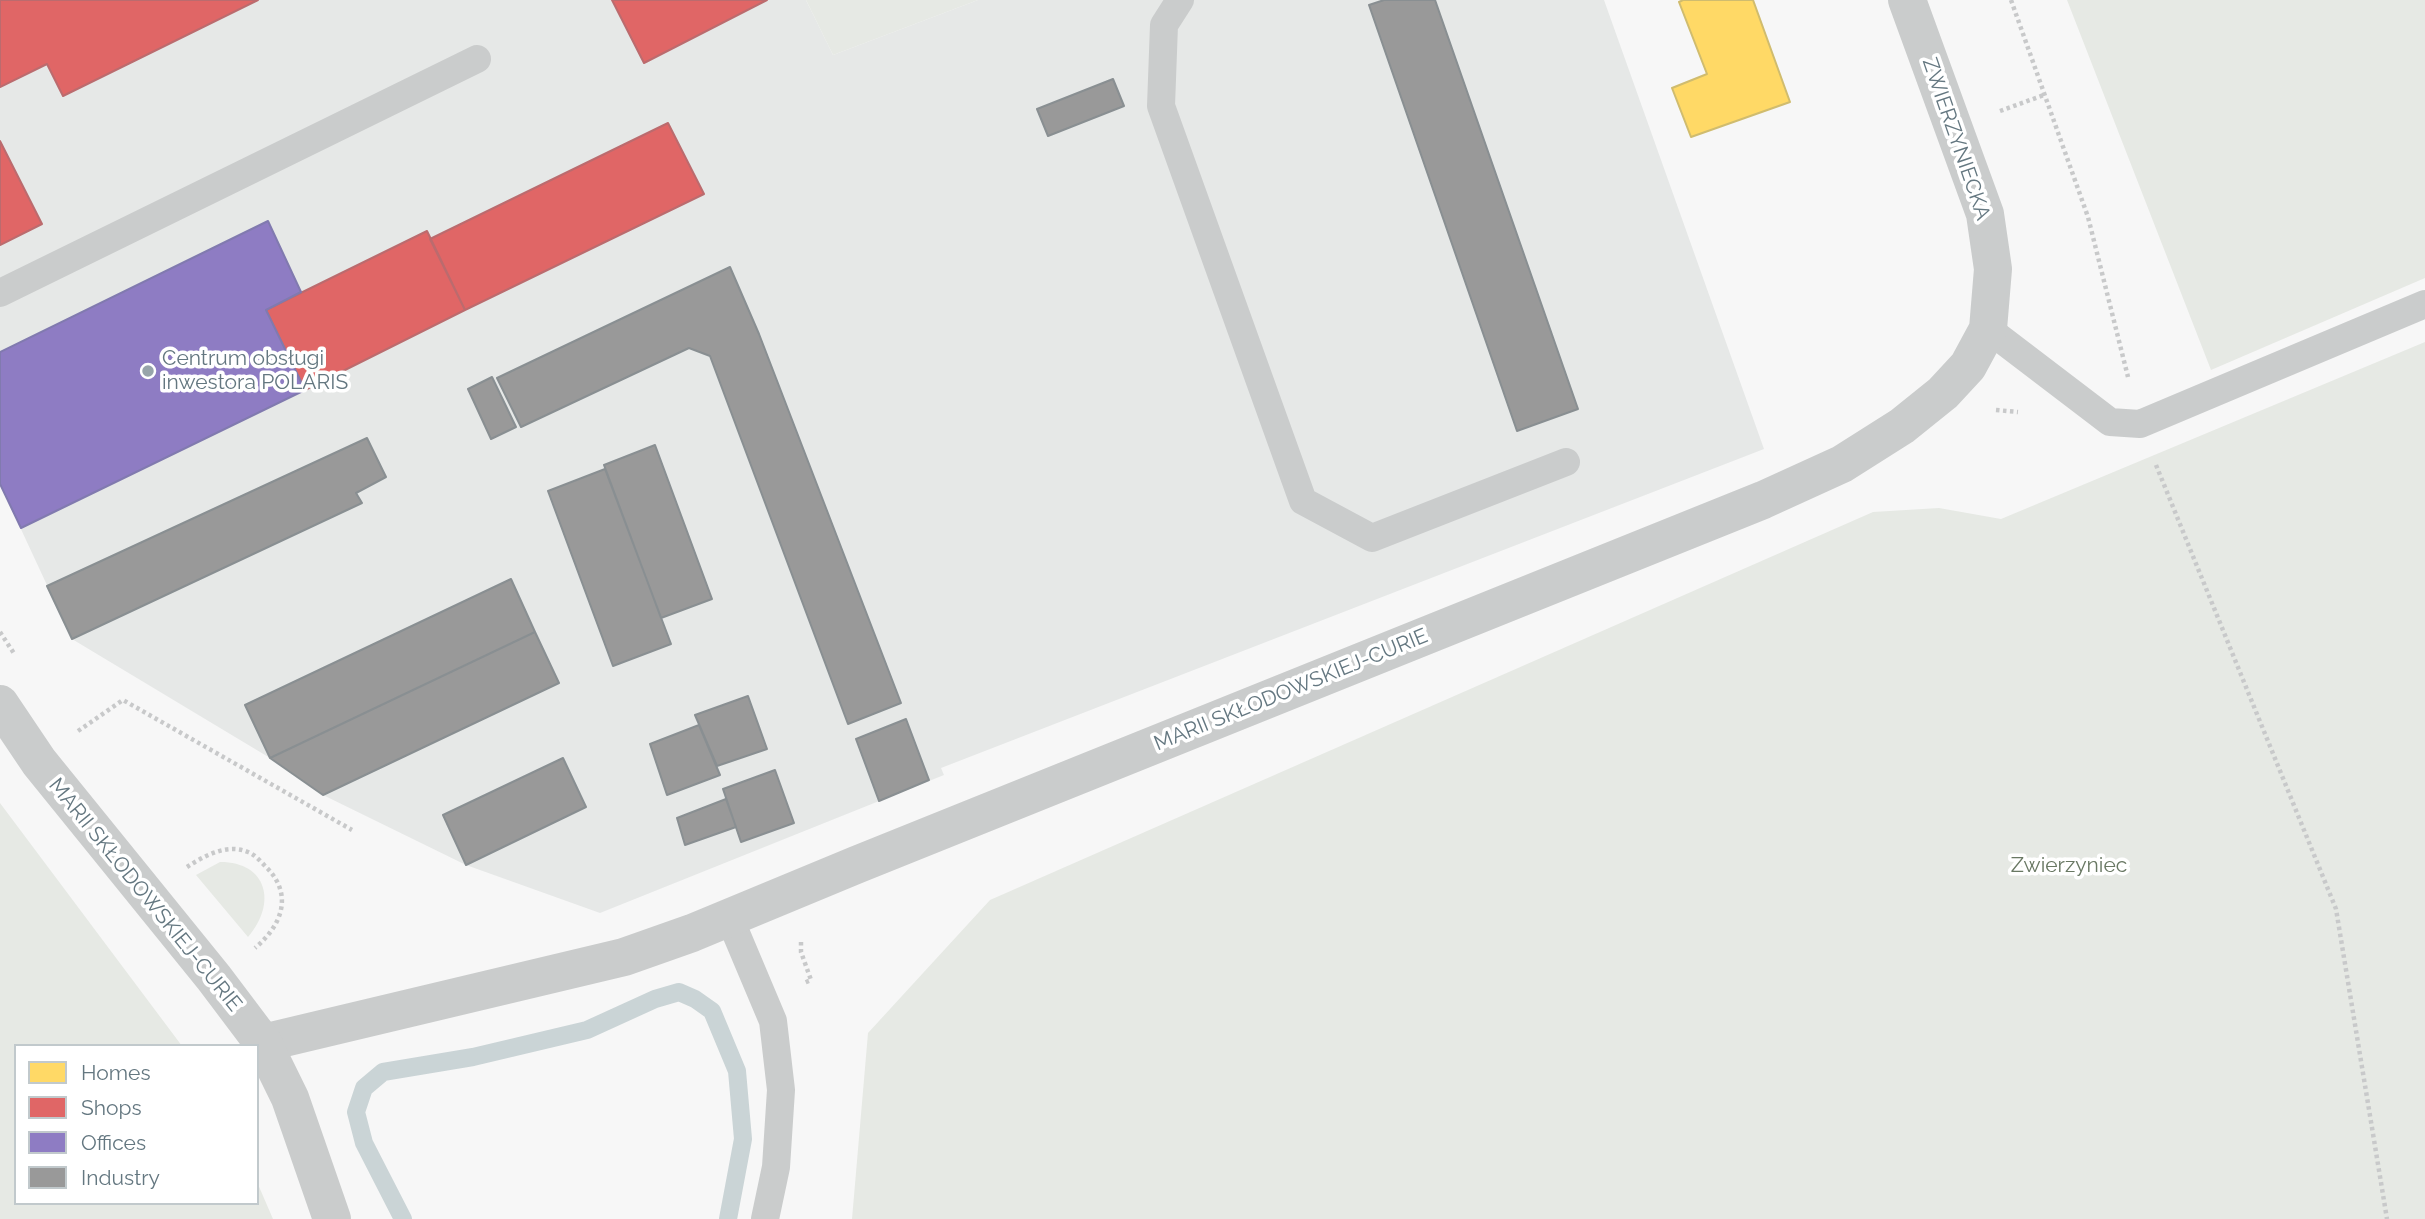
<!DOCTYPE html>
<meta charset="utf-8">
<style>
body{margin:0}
#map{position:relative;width:2425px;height:1219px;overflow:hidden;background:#f7f7f7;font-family:Raleway,sans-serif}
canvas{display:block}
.legend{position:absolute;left:14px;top:1044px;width:245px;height:161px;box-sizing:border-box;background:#fff;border:2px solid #c1c9cc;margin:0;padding:9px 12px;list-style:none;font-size:21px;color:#647780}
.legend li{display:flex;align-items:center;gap:14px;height:35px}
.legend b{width:35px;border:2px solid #c1c9cc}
</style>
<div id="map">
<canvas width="2425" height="1219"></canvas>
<ul class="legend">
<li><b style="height:19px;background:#ffd966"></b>Homes</li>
<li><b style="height:19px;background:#e06666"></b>Shops</li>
<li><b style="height:19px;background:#8e7cc3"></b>Offices</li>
<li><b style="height:19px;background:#999"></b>Industry</li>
</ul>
</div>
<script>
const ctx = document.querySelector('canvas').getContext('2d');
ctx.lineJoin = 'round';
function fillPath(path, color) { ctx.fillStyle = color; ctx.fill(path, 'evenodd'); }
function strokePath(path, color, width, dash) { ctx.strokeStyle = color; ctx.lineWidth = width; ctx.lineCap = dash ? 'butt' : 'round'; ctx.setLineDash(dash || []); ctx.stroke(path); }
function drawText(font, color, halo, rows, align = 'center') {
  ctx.font = font + ' Raleway,sans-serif'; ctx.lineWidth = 7; ctx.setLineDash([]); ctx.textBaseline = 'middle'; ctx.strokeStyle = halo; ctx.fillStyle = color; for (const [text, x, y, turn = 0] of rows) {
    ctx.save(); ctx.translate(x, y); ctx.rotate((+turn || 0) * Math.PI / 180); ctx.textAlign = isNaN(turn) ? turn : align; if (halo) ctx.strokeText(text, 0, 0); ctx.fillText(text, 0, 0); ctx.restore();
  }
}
const built = new Path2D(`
 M0 0H806L833 55 978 0H1604L1764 449 941 768 944 775 600 913 466 865 323 795 270 758 72 639 0 484Z`);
const green = new Path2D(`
 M806 0H978L833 55Z
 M2067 0H2425V278L2211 370Z
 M2425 342V1219H852L868 1033 990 900 1873 512 1939 508 2001 519Z
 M0 803 182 1046H16V1203H257V1182L273 1219H0Z
 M220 862C268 862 277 904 248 937L196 875Z`);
const homes = new Path2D(`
 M1683 0H1753L1790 102 1691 137 1672 88 1707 74 1679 2Z`);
const shops = new Path2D(`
 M0 0H258L63 96 47 64 0 87Z
 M612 0H767L644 63Z
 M668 123 704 194 465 310 430 239Z
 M0 141 42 224 0 245Z
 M427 231 465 310 305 390 266 310Z`);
const offices = new Path2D(`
 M268 221 301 292 266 310 305 390 21 528 0 484V352Z`);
const industry = new Path2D(`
 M1384 0H1435L1578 409 1517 431 1369 5Z
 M1113 79 1124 106 1048 136 1037 109Z
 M730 267 759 334 901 703 848 724 710 356 689 348 521 427 497 378Z
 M492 377 516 427 491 439 468 389Z
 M367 438 386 477 356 493 362 503 72 639 47 586Z
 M655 445 712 599 661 618 604 465Z
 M605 469 671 644 613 666 548 491Z
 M511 579 535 632 270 758 245 705Z
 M535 632 559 683 323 795 270 758Z
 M748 696 767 749 717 766 695 715Z
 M906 719 929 780 879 801 856 739Z
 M699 725 720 775 667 795 650 744Z
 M563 758 586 807 466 865 443 815Z
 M775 770 794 823 741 842 723 789Z
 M726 799 736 827 685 845 677 818Z`);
const stream = new Path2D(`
 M403 1219 364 1143 356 1112 364 1088 383 1072 473 1057 587 1030 655 999 679 992 695 999 712 1011 737 1071 743 1139 728 1219`);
const path = new Path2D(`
 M2011 0 2088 217 2128 377
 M2000 111 2044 95
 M1996 410 2018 412
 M2156 465 2336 909 2387 1219
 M0 632 15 655
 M78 731 123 700 352 830
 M187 867C204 856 227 843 248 852 256 855 262 863 268 869 294 897 280 927 255 948
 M801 942V952L811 980 804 983`);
const service = new Path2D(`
 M1180 0 1164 25 1161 106 1303 501 1372 538 1566 462
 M0 293 477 59
 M1988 329 2110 422 2140 424 2425 304
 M730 919 773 1021 781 1090 776 1167 765 1219`);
const minor = new Path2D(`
 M263 1043 624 957 692 933 856 865 1763 500 1842 464 1902 426 1943 393 1968 366 1988 329 1993 269 1985 214 1907 0`);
const tertiary = new Path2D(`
 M0 704 39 762 214 978 263 1043 290 1098 332 1219`);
const markers = [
 [148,371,7,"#97a4aa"]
];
const streetNames = [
 ["ZWIERZYNIECKA",1956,139,71],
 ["MARII SKŁODOWSKIEJ-CURIE",1291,690,-22],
 ["MARII SKŁODOWSKIEJ-CURIE",145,895,51]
];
const poiNames = [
 ["Centrum obsługi",162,359],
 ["inwestora POLARIS",162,383]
];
const parkNames = [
 ["Zwierzyniec",2069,866]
];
fillPath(built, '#e6e8e7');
fillPath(green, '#e6e9e4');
fillPath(homes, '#ffd966');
strokePath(homes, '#d0bc6e', 2);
fillPath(shops, '#e06666');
strokePath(shops, '#bb6b6e', 2);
fillPath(offices, '#8e7cc3');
strokePath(offices, '#817aaf', 2);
fillPath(industry, '#999');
strokePath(industry, '#898f92', 2);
strokePath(stream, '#cad4d6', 18);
strokePath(path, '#c8c9ca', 4.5, [3.5, 3.5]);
strokePath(service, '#cacccc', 28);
strokePath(minor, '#cacccc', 38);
strokePath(tertiary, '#cacccc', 38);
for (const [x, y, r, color] of markers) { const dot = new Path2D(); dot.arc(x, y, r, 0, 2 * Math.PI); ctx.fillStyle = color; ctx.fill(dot); strokePath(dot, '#fff', 2.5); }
drawText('21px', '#647780', '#fff', streetNames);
drawText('21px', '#647780', '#fff', poiNames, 'left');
drawText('21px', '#697863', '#fff', parkNames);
</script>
